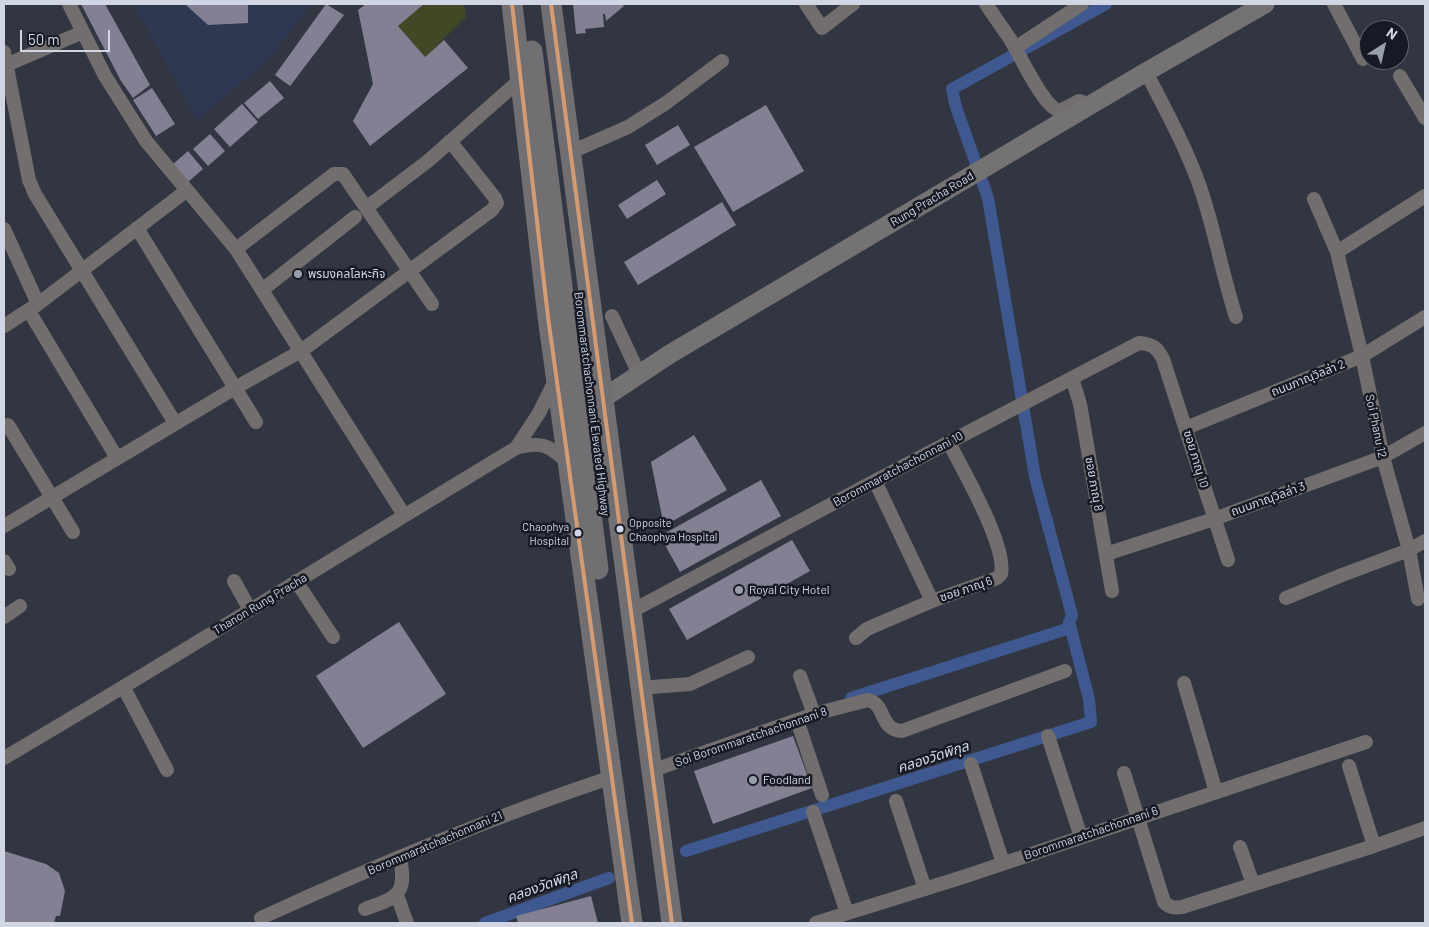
<!DOCTYPE html>
<meta charset="utf-8">
<style>
body{margin:0}
#map{position:relative;width:1429px;height:927px;overflow:hidden;background:#313642;font-family:Barlow,sans-serif}
canvas{display:block}
.frame{position:absolute;inset:0;border:5px solid #d1d6e5;pointer-events:none}
.north{position:absolute;left:1359px;top:20px;width:50px;height:50px;box-sizing:border-box;background:#171a24;border:1px solid #616571;border-radius:50%;rotate:35deg;font-size:14px;font-weight:700;line-height:20px;text-align:center;color:#d1d6e5}
.north::after{content:'';display:block;margin:auto;width:18px;height:22px;background:#999eac;clip-path:polygon(50% 0,100% 100%,50% 72%,0 100%)}
.scale{position:absolute;left:20px;top:30px;width:90px;height:22px;box-sizing:border-box;border:2px solid #d1d6e5;border-top:0;padding-left:6px;font-size:15px;line-height:18px;white-space:nowrap;color:#d1d6e5;-webkit-text-stroke:4px #171a24;paint-order:stroke}
</style>
<div id="map">
<canvas width="1429" height="927"></canvas>
<div class="frame"></div>
<div class="north">N</div>
<div class="scale">50 m</div>
</div>
<script>
const ctx = document.querySelector('canvas').getContext('2d');
ctx.lineJoin = 'round';
function fillPath(path, color) { ctx.fillStyle = color; ctx.fill(path, 'evenodd'); }
function strokePath(path, color, width, dash) { ctx.strokeStyle = color; ctx.lineWidth = width; ctx.lineCap = dash ? 'butt' : 'round'; ctx.setLineDash(dash || []); ctx.stroke(path); }
function drawText(font, color, halo, rows, align = 'center') {
  ctx.font = font + ' Barlow,"Noto Sans Thai",sans-serif'; ctx.lineWidth = 5; ctx.setLineDash([]); ctx.textBaseline = 'middle'; ctx.strokeStyle = halo; ctx.fillStyle = color; for (const [text, x, y, turn = 0] of rows) {
    ctx.save(); ctx.translate(x, y); ctx.rotate((+turn || 0) * Math.PI / 180); ctx.textAlign = isNaN(turn) ? turn : align; if (halo) ctx.strokeText(text, 0, 0); ctx.fillText(text, 0, 0); ctx.restore();
  }
}
const built = new Path2D(`
 M133 4H311L268 60 197 120Z`);
const green = new Path2D(`
 M424 4H464L466 17 425 57 398 26Z`);
const canal = new Path2D(`
 M851 698 1067 629 1072 615 1035 477 988 198 956 107 952 89 1106 4
 M686 851 1091 722 1089 699 1069 622
 M485 923 609 878`);
const building = new Path2D(`
 M81 4H105L150 85 133 98 121 81Z
 M185 4H248V23L208 25Z
 M326 4 344 15 290 86 275 75Z
 M366 4H424L398 26 425 57 444 40 468 68 370 146 353 121 373 84 358 10Z
 M573 4H621L624 6 606 21 605 14H603L604 27 585 29 586 33 576 34Z
 M270 81 284 98 258 119 244 103Z
 M152 88 175 124 156 136 133 100Z
 M242 104 258 122 230 147 214 129Z
 M766 105 804 171 733 212 694 147Z
 M678 125 690 145 657 165 645 145Z
 M210 134 225 151 208 166 193 149Z
 M188 151 203 169 188 182 172 165Z
 M657 180 666 194 627 219 618 205Z
 M722 202 736 225 638 285 624 262Z
 M694 435 727 490 664 526 651 462Z
 M761 480 781 516 680 572 660 536Z
 M792 540 810 571 687 640 669 609Z
 M399 622 446 694 363 748 316 676Z
 M793 736 812 788 713 824 694 771Z
 M4 851 46 864 59 873 65 891 60 916H56L54 923H4Z
 M591 896 598 923H518L516 916Z`);
const street = new Path2D(`
 M69 4 105 76 146 141 236 249 404 515
 M806 4 822 28 853 4
 M986 4C994 16 1002 27 1010 39 1019 53 1044 109 1060 111L1079 101 1091 105
 M1334 4 1363 59
 M1015 48 1082 4
 M4 52 29 180 35 194 175 423
 M6 65 83 32
 M1146 72C1165 109 1186 147 1200 187 1215 230 1222 274 1236 317
 M1400 76 1425 118
 M571 152 628 127 666 103 722 61
 M1314 199 1337 252 1362 356 1383 457 1409 550 1418 599
 M366 208 428 161 520 80
 M137 228 256 422
 M4 229 38 304
 M236 249 334 174H343L432 304
 M1337 252 1425 196
 M262 290 355 217
 M29 311 117 458
 M612 316 639 374
 M4 326 38 304 186 191
 M1072 378 1080 404 1112 591
 M8 425 73 532
 M1186 428 1362 356 1425 317
 M516 448 539 413 556 379
 M875 481 932 601
 M4 526 235 388 301 351 492 210 497 203 495 198 450 141
 M1106 554 1214 519 1383 457 1425 433
 M4 561 9 569
 M234 581 250 610
 M296 581 333 637
 M1286 598 1342 575 1409 550 1425 541
 M630 612 875 481 1139 343C1152 344 1157 347 1163 359L1228 560
 M4 617 20 606
 M856 638 867 629 876 625 932 601 997 578 1001 574C1007 546 963 470 949 443
 M800 676 814 714
 M1184 683 1216 792
 M124 688 167 770
 M640 688 690 684 748 657
 M797 720 822 795
 M1048 736 1081 837
 M4 758C176 657 345 551 516 448 542 441 549 445 568 463
 M971 764 1003 863
 M1349 766 1374 846
 M651 771 814 714 868 700C887 705 878 729 902 731L1065 671
 M1124 773 1164 902C1170 908 1174 908 1182 907L1374 846 1425 828
 M896 801 925 889
 M813 812 847 913
 M1240 847 1253 884
 M397 895 407 923
 M365 909C398 897 407 895 400 858
 M261 918C376 865 493 817 612 777
 M816 923 963 877 1366 742`);
const secondary = new Path2D(`
 M602 399 670 354 1146 72 1265 4`);
const primary = new Path2D(`
 M512 4 548 317 632 923
 M551 4 672 923
 M532 51 598 569`);
const bus1 = new Path2D(`
 M512 4 548 317 632 923
 M551 4 672 923`);
const markers = [
 [298,274,5,"#999eac"],
 [620,529,4.5,"#d1d6e5"],
 [578,533,4.5,"#d1d6e5"],
 [739,590,5,"#999eac"],
 [753,780,5,"#999eac"]
];
const busNames = [
 ["Opposite",629,523],
 ["Chaophya Hospital",629,537],
 ["Chaophya",569,527,"right"],
 ["Hospital",569,541,"right"]
];
const streetNames = [
 ["Rung Pracha Road",932,199,-31],
 ["ถนนภาณุวิลล่า 2",1308,378,-22],
 ["Borommaratchachonnani Elevated Highway",592,404,83],
 ["Soi Phanu 12",1376,426,78],
 ["ซอย ภาณุ 10",1196,459,73],
 ["Borommaratchachonnani 10",898,469,-28],
 ["ซอย ภาณุ 8",1094,484,80],
 ["ถนนภาณุวิลล่า 3",1268,499,-20],
 ["ซอย ภาณุ 6",966,589,-19],
 ["Thanon Rung Pracha",260,604,-31],
 ["Soi Borommaratchachonnani 8",751,737,-19],
 ["Borommaratchachonnani 6",1091,833,-19],
 ["Borommaratchachonnani 21",435,843,-23]
];
const poiNames = [
 ["พรมงคลโลหะกิจ",308,274],
 ["Royal City Hotel",749,590],
 ["Foodland",763,780]
];
const waterNames = [
 ["คลองวัดพิกุล",933,757,-18],
 ["คลองวัดพิกุล",542,886,-20]
];
fillPath(built, '#2f3852');
fillPath(green, '#414825');
strokePath(canal, '#3f5990', 12);
fillPath(building, '#848093');
strokePath(street, '#726e6e', 14);
strokePath(secondary, '#747272', 19);
strokePath(primary, '#726f72', 21);
strokePath(bus1, '#d39c74', 4);
for (const [x, y, r, color] of markers) { const dot = new Path2D(); dot.arc(x, y, r, 0, 2 * Math.PI); ctx.fillStyle = color; ctx.fill(dot); strokePath(dot, '#171a24', 2); }
drawText('11px', '#d1d6e5', '#171a24', busNames, 'left');
drawText('12px', '#d1d6e5', '#171a24', streetNames);
drawText('12px', '#d1d6e5', '#171a24', poiNames, 'left');
drawText('italic 14px', '#d4ddef', '#171a24', waterNames);
</script>
